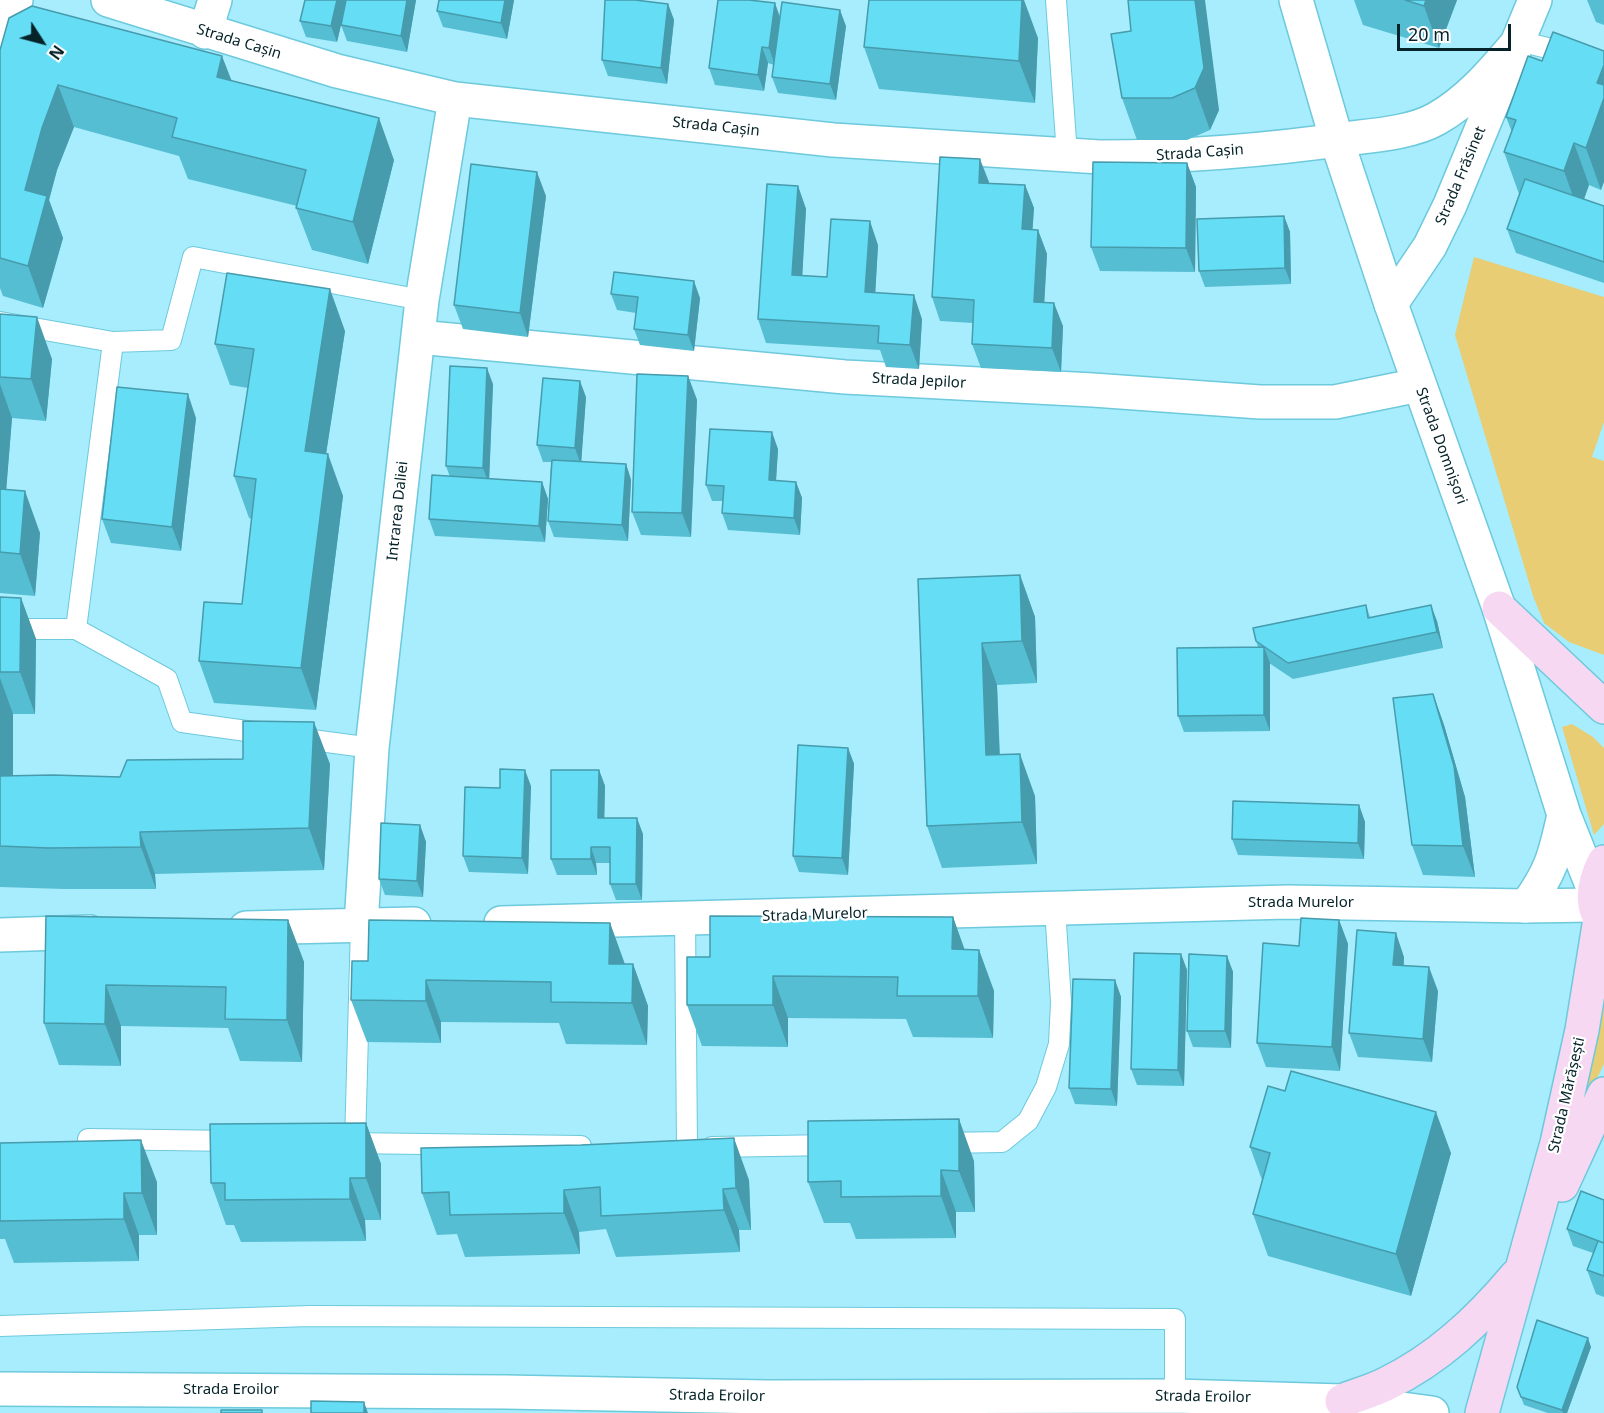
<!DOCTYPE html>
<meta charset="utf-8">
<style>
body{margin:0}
#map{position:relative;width:1604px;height:1413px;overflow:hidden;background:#a7edfd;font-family:"Noto Sans",sans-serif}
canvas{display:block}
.north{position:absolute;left:12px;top:12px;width:60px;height:60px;-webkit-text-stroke:4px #fff;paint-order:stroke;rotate:126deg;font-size:16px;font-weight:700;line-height:24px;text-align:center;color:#052329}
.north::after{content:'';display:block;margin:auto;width:21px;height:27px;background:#052329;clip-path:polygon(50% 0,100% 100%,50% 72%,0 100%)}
.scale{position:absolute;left:1397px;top:24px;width:114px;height:27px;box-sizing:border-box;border:3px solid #052329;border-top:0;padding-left:8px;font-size:18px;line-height:21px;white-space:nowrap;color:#052329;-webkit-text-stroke:4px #fff;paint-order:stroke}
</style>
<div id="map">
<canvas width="1604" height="1413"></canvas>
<div class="north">N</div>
<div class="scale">20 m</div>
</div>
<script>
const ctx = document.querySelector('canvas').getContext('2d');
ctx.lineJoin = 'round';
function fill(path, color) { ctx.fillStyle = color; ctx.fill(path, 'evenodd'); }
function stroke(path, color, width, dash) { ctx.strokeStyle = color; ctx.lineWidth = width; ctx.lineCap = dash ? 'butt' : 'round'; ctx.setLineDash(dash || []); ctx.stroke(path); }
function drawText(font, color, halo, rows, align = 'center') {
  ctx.font = font + ' "Noto Sans",sans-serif'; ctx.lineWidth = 4.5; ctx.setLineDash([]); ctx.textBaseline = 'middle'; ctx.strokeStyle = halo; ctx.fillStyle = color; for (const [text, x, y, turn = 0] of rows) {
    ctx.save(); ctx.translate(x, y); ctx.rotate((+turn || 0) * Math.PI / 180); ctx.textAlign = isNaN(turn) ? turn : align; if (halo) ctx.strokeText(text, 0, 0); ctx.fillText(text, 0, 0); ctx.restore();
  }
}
fill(new Path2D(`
 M1474,257L1604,297V422L1592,457L1604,461V655L1569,642L1544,623L1533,596L1455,335Z
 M1572,724L1593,737L1604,748V824L1594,835L1562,727Z
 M1604,982V1064L1574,1125Z`), '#e8cd74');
const service = new Path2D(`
 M1056,0L1067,155
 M1519,41L1604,62
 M0,322L113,342L171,340L193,257L422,300
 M0,629H76L167,679L182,722L268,734
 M76,629L113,342
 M297,738L372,748
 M685,918L687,1147
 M88,1139L236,1141
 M346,1143L581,1146
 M355,1143L361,925
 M943,1143L1002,1142L1028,1121L1046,1087L1059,1044L1061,1002L1055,908
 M712,1147L833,1145
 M0,1326L310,1316L1175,1319V1396`);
const minor = new Path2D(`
 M108,0L337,71L455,99L833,140L1100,157C1184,157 1269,150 1352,138C1378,135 1413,132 1436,119C1470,100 1495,69 1519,41
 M205,32L215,0
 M0,50L16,0
 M1391,304L1430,246L1450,205L1535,0
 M418,337L845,377L1093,390L1260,402H1335L1419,385
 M501,923L1288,902L1526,906L1594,905
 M361,925L372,748L422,300L455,99
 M246,928L414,924
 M0,935L90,932`);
const tertiary = new Path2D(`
 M1296,0L1337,141L1391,304L1499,608L1564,815L1594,890
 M1526,906C1551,873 1555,855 1564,815
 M0,1389L505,1392L768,1397L1175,1396L1342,1401L1432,1413`);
const secondary = new Path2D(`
 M1499,608L1604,707
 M1604,862C1594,882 1588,904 1604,923
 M1562,1185L1604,1094
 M1342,1401C1357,1395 1372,1391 1386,1384C1438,1359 1479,1320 1516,1276
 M1482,1413L1557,1143L1582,1030L1600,919`);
stroke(service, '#6dc9dc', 22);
stroke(minor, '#6dc9dc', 36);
stroke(tertiary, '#6dc9dc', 36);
stroke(secondary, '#6dc9dc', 36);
stroke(service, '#fff', 20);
stroke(minor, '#fff', 33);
stroke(tertiary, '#fff', 33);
stroke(secondary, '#f7d8f2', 33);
fill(new Path2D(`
 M305,0H416L407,52L347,41L341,25L342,20L337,42L306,37L300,21Z
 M439,0H514L507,39L443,27L437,11Z
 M1354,0H1457L1439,48L1363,25Z
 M1587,0H1604V25L1596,22Z
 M668,4L674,20L667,84L608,76L602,60Z
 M780,17L846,26L836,100L778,93L772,77L774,65L768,63L764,91L715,85L709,68Z
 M1131,31L1219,110L1210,130L1187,140H1137L1122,98Z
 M1038,38L1035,103L879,89L864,47Z
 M0,50L231,80L394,160L368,264L312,250L296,208L297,206L188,179L179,156L74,127L57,170L49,200L63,238L43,308L3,296L0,288Z
 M1604,51L1601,190L1589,185L1584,199L1604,206V283L1516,253L1507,229L1519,194L1504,152L1512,132L1506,117L1542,61Z
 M1187,163L1196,187L1195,272L1100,271L1091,247Z
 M989,182V183L1025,185L1034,208L1032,230H1038L1047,254L1044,302L1063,326L1061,372L981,368L972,344L973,323L940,321L932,297Z
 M798,186L806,209L802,276L827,277L878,245L875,293L922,319L919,369L886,367L880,350L766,343L758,319Z
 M546,196L528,337L463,329L454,305Z
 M1284,216L1290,232L1291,284L1205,287L1199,271Z
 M611,294L700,298L694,351L640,345L634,329L636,313L617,310Z
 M0,314L52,359L46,421L12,418L6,490L40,533L35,596L0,593Z
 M345,331L326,454L343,496L316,710L214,703L199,661L242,604L252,519L249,518L234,476L248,388L230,385L215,344Z
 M688,376L697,400L691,537L641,535L632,512Z
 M493,384L489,479L542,482L548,499L545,542L435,536L429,519L450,477L446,466Z
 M586,397L581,462L626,464L631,480L628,541L554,537L548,521L551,462H543L537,445Z
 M196,418L181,551L111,543L102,519Z
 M778,449L776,481L796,482L802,498L800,535L728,530L722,513L723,501H712L706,485Z
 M1020,575L1035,617L1037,683L997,685L1000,755L1035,796L1037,864L942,868L927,826L918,579Z
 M0,597L21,598L36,639L35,714H13V776L120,777L330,764L324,870L155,874L156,889H64L0,887Z
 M1366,605L1370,617L1437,621L1443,648L1293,679L1269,663L1270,731L1184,732L1178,716L1258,647L1256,641Z
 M1433,694L1444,725L1465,797L1475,877L1423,875L1412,845Z
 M848,748L854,764L848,875L799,872L793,856Z
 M599,770L605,786L604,818L643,834L642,900H616L610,884V863H596L597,875H557L551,859Z
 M531,786L528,874L469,872L463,856L500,788Z
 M1359,805L1365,822L1364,859L1238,855L1232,839Z
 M420,825L426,842L423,897L385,895L379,879Z
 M46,916L288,920L304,962L302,1062L240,1061L228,1028L121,1026V1066L59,1065L44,1023Z
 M953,917L964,949L979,950L994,991L993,1038L913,1037L906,1019L788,1018V1047L702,1046L687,1005L710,957Z
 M1339,920L1348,944L1340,1071L1266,1067L1257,1043L1299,946Z
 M610,923L625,964H633L648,1006L647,1045L566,1044L559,1023L441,1022V1043L367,1042L351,1000L368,961Z
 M1181,954L1187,970L1184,1086L1137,1085L1131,1069Z
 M1227,956L1233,972L1231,1048L1193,1047L1187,1031Z
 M1404,957V965L1438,991L1432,1062L1358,1057L1349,1033Z
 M1115,980L1121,997L1117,1106L1075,1104L1069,1088Z
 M366,1123L381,1164V1220H365L366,1241L241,1242L234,1225H226L211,1183Z
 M0,1143L157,1182V1235H139V1261L14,1263L5,1239H0Z
 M1250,1147L1451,1153L1411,1296L1268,1256L1253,1214L1262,1180Z
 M974,1161L975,1212H956V1238L856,1239L850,1223H824L808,1182Z
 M749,1180L751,1230H739L740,1252L616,1257L606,1229L579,1232L580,1254L465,1257L457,1234L437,1235L422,1193Z
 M1604,1200V1297L1596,1294L1587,1270L1593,1253L1573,1246L1567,1229Z
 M1591,1347L1567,1413H1548L1524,1405L1517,1387Z`), '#56bed3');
fill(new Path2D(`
 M337,0H347L337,42L331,26Z
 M407,0H416L407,52L401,36Z
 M505,0H514L507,39L501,23Z
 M1022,0H1024L1038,38L1035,103L1019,61Z
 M1195,0H1205L1219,110L1210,130L1195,88Z
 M1426,0H1457L1439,48L1424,6Z
 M775,3L781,20L775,65L769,48Z
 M668,4L674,20L667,84L661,68Z
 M840,10L846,26L836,100L830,84Z
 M762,47L768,63L764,91L758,75Z
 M222,56L238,97L217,77Z
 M1604,65V182L1601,190L1586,148L1597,83Z
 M58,85L74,127L57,170L49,200L63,238L43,308L28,266L25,190L42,128Z
 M379,118L394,160L368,264L353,222Z
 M1574,143L1589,185L1579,213L1564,171Z
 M980,159L989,182L987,207L979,183Z
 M1187,163L1196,187L1195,272L1186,248Z
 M537,172L546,196L528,337L520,313Z
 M1025,185L1034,208L1031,253L1022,229Z
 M798,186L806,209L801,299L792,275Z
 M1284,216L1290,232L1291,284L1285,268Z
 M870,221L878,245L874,316L865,292Z
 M1038,230L1047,254L1043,326L1034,302Z
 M694,281L700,298L694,351L688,335Z
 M330,289L345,331L320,493L305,451Z
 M914,295L922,319L919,369L910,345Z
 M1054,303L1063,326L1061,372L1052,348Z
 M37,317L52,359L46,421L31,379Z
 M487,368L493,384L489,484L483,468Z
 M688,376L697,400L691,537L682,513Z
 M580,381L586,397L581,465L575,448Z
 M0,384L12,418L3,530L0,521Z
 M188,394L196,418L181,551L172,527Z
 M772,432L778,449L775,496L769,480Z
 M328,454L343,496L316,710L301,668Z
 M626,464L631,480L628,541L622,525Z
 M542,482L548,499L545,542L539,526Z
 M796,482L802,498L800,535L794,518Z
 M25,491L40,533L35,596L20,554Z
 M1020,575L1035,617L1037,683L1022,641Z
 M21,598L36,639L35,714L20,672Z
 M1431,605L1437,621L1443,648L1437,632Z
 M982,643L997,685L1001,797L986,755Z
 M1264,647L1270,663V731L1264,715Z
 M0,678L13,714V818L0,782Z
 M1433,694L1444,725L1465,797L1475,877L1463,846Z
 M314,722L330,764L324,870L309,828Z
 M848,748L854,764L848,875L842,858Z
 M1020,754L1035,796L1037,864L1022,822Z
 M525,770L531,786L528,874L522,858Z
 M599,770L605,786L604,834L598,818Z
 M1359,805L1365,822L1364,859L1358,843Z
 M637,818L643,834L642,900L636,884Z
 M420,825L426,842L423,897L417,881Z
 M140,832L155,874L156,889L141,847Z
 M591,847L596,863L597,875L591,859Z
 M953,917L968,959L952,949Z
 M288,920L304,962L302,1062L287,1020Z
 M1339,920L1348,944L1340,1071L1332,1047Z
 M610,923L625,965L609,964Z
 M1396,933L1404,957L1402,988L1393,965Z
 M979,950L994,991L993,1038L978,996Z
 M1181,954L1187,970L1184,1086L1178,1070Z
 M1227,956L1233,972L1231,1048L1225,1031Z
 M633,964L648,1006L647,1045L632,1003Z
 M1429,967L1438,991L1432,1062L1423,1039Z
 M773,976L788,1018V1047L773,1005Z
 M426,980L441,1022V1043L426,1001Z
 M1115,980L1121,997L1117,1106L1111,1089Z
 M106,985L121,1026V1066L105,1024Z
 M1436,1112L1451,1153L1411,1296L1396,1254Z
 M959,1119L974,1161L975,1212L959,1171Z
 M366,1123L381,1164V1220L366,1178Z
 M734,1138L749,1180L751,1230L736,1188Z
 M141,1140L157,1182V1235L142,1193Z
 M941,1170L956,1212V1238L941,1196Z
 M350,1178L365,1220L366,1241L350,1199Z
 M723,1189L739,1230L740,1252L724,1210Z
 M564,1190L579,1232L580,1254L564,1213Z
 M124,1193L139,1235V1261L124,1219Z
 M1588,1338L1591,1347L1567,1413H1563L1562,1410Z
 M364,1402L368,1413H364Z`), '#469bac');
const building = new Path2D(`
 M305,0H337L331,26L300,21Z
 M346,0H407L401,36L341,25Z
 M439,0H505L501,23L437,11Z
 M605,0H635L668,4L661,68L602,60Z
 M718,0H749L775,3L769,48L762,47L758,75L709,68Z
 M869,0H1022L1019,61L864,47Z
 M1128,0H1195L1204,68L1195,88L1172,98H1122L1111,34L1131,31Z
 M1405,0H1426L1424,6Z
 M782,2L840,10L830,84L772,77Z
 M32,6L222,56L217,77L379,118L353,222L296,208L306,170L172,137L177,118L58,85L42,128L25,190L47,196L28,266L0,258V50L9,18Z
 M1553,32L1604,51V65L1597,83L1604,85V98L1586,148L1574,143L1564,171L1504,152L1516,120L1506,117L1528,56L1542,61Z
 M940,157L980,159L979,183L1025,185L1022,229L1038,230L1034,302L1054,303L1052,348L972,344L974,300L932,297Z
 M1093,162L1187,163L1186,248L1091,247Z
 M471,164L537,172L520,313L454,305Z
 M1525,179L1604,206V262L1507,229Z
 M767,184L798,186L792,275L827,277L831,219L870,221L865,292L914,295L910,345L878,343L879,326L758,319Z
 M1284,216L1285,268L1199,271L1197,219Z
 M614,272L694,281L688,335L634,329L638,297L611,294Z
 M227,273L330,289L305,451L328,454L301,668L199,661L204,602L242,604L256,479L234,476L254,349L215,344Z
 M0,314L37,317L31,379L0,377Z
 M450,366L487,368L483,468L446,466Z
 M637,374L688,376L682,513L632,512Z
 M543,378L580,381L575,448L537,445Z
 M117,387L188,394L172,527L102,519Z
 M710,429L772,432L769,480L796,482L794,518L722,513L724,486L706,485Z
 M552,460L626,464L622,525L548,521Z
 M432,475L542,482L539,526L429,519Z
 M0,489L25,491L20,554L0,552Z
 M1020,575L1022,641L982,643L986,755L1020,754L1022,822L927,826L918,579Z
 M0,597L21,598L20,672H0Z
 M1366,605L1368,618L1431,605L1437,632L1288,663L1256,641L1253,628Z
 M1264,647V715L1178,716L1177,648Z
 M1433,694L1454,766L1463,846L1412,845L1393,698Z
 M243,721L314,722L309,828L140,832L141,847L48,848L0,846V776L53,775L120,777L127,760L243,759Z
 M798,745L848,748L842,858L793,856Z
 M500,769L525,770L522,858L463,856L465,787L500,788Z
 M551,770H599L598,818H637L636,884H610V847H591V859H551Z
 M1233,801L1359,805L1358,843L1232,839Z
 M381,823L420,825L417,881L379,879Z
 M46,916L288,920L287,1020L225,1019L226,987L106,985L105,1024L44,1023Z
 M710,916L953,917L952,949L979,950L978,996H897L898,977L773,976V1005H687V957H710Z
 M1301,918L1339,920L1332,1047L1257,1043L1263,943L1299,946Z
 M369,920L610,923L609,964H633L632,1003L551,1002V982L426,980V1001L351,1000L352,961H368Z
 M1357,930L1396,933L1393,965L1429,967L1423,1039L1349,1033Z
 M1134,953L1181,954L1178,1070L1131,1069Z
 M1189,954L1227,956L1225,1031H1187Z
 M1073,979L1115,980L1111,1089L1069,1088Z
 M1291,1071L1436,1112L1396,1254L1253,1214L1270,1153L1250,1147L1268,1086L1285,1091Z
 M959,1119V1171L941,1170V1196L841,1197V1181L808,1182V1121Z
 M366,1123V1178H350V1199L225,1200V1183H211L210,1124Z
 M734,1138L736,1188L723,1189L724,1210L601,1216L600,1187L564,1190V1213L450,1215L449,1192L422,1193L421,1148L581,1145Z
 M141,1140L142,1193H124V1219L0,1221V1143Z
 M1581,1191L1604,1200V1243L1567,1229Z
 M1598,1241L1604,1243V1276L1587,1270Z
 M1537,1320L1588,1338L1562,1410L1521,1397L1517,1387Z
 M311,1401L364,1402V1413H311Z
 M221,1410H262V1413H221Z`);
fill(building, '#64ddf5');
stroke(building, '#469bac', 1.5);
drawText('15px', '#052329', '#fff', [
 ["Strada Cașin",239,42,17],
 ["Strada Cașin",716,127,6],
 ["Strada Cașin",1200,153,-4],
 ["Strada Frăsinet",1461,176,-67],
 ["Strada Jepilor",919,381,3],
 ["Strada Domnișori",1441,446,70],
 ["Intrarea Daliei",398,511,-84],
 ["Strada Murelor",1301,903],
 ["Strada Murelor",815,915,-2],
 ["Strada Mărășești",1567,1095,-77],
 ["Strada Eroilor",231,1390],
 ["Strada Eroilor",717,1396,1],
 ["Strada Eroilor",1203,1397,1]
]);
</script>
